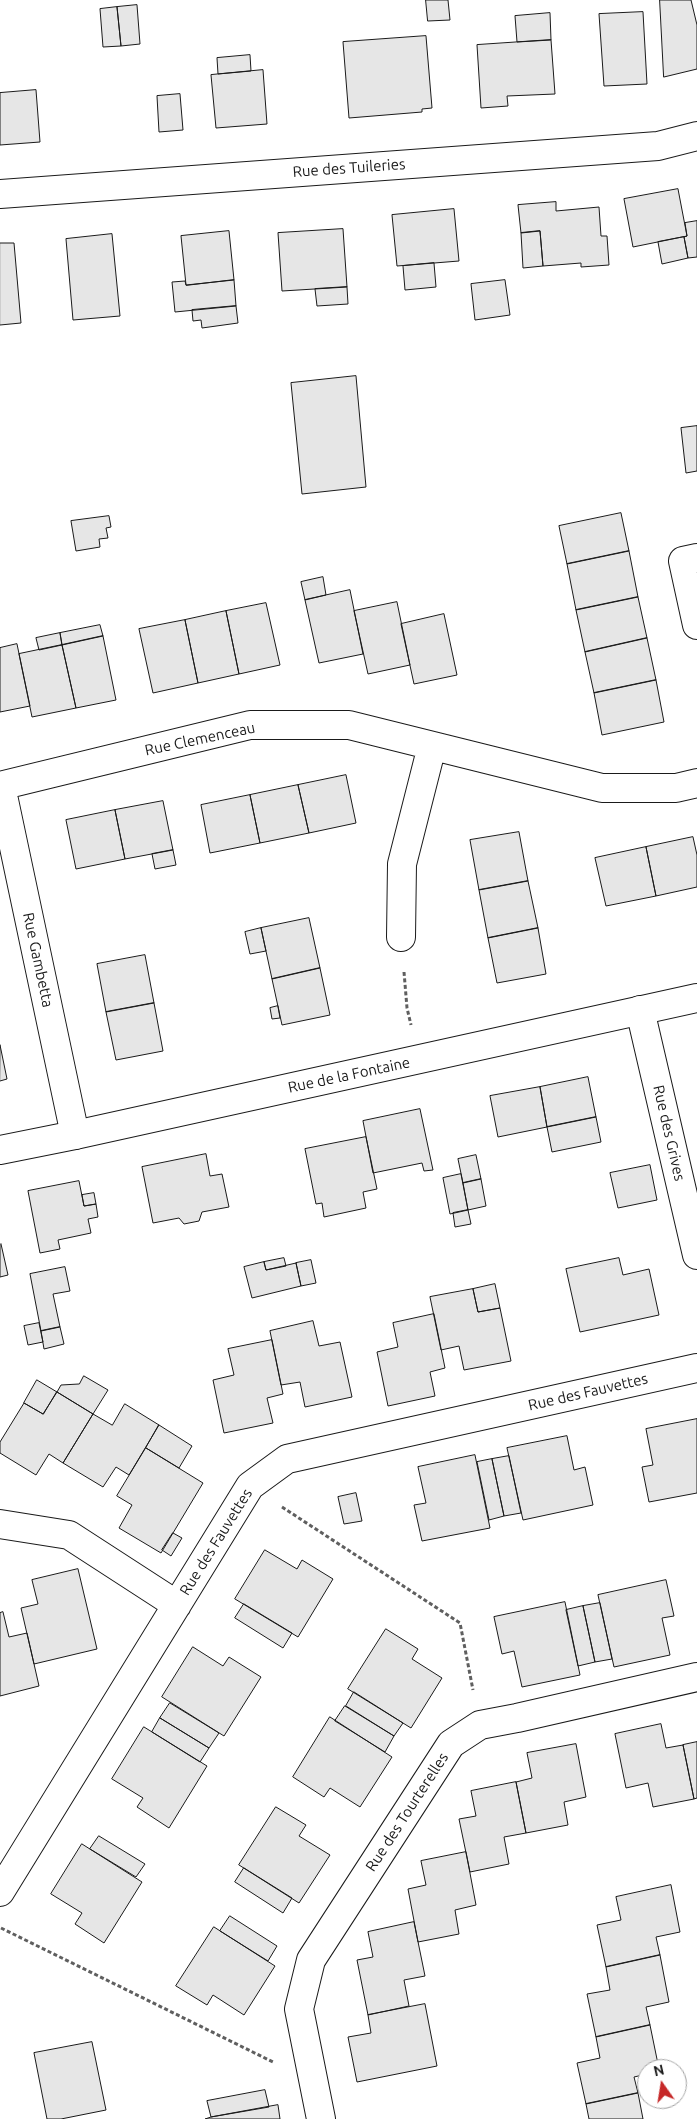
<!DOCTYPE html>
<style>
body{margin:0}
#map{position:relative;width:697px;height:2119px;overflow:hidden;background:#fff;font-family:Ubuntu,sans-serif}
canvas{display:block}
.north{position:absolute;left:637px;top:2059px;width:50px;height:50px;box-sizing:border-box;background:#fff;border:1px solid #a3a3a3;border-radius:50%;rotate:347deg;font-size:14px;font-weight:700;line-height:20px;text-align:center;color:#1a1a1a}
.north::after{content:'';display:block;margin:auto;width:18px;height:22px;background:#c62828;clip-path:polygon(50% 0,100% 100%,50% 72%,0 100%)}
</style>
<div id="map">
<canvas width="697" height="2119"></canvas>
<div class="north">N</div>
</div>
<script>
const ctx = document.querySelector('canvas').getContext('2d');
ctx.lineJoin = 'round';
function fill(path, color) { ctx.fillStyle = color; ctx.fill(path, 'evenodd'); }
function stroke(path, color, width, dash) { ctx.strokeStyle = color; ctx.lineWidth = width; ctx.lineCap = dash ? 'butt' : 'round'; ctx.setLineDash(dash || []); ctx.stroke(path); }
function drawText(font, color, halo, rows, align = 'center') {
  ctx.font = font + ' Ubuntu,sans-serif'; ctx.lineWidth = 4; ctx.setLineDash([]); ctx.textBaseline = 'middle'; ctx.strokeStyle = halo; ctx.fillStyle = color; for (const [text, x, y, turn = 0] of rows) {
    ctx.save(); ctx.translate(x, y); ctx.rotate((+turn || 0) * Math.PI / 180); ctx.textAlign = isNaN(turn) ? turn : align; if (halo) ctx.strokeText(text, 0, 0); ctx.fillText(text, 0, 0); ctx.restore();
  }
}
const building = new Path2D(`
 M426,0H448L450,20L428,21Z
 M660,0H691L697,25V69L664,77Z
 M137,5L140,44L121,46L117,7Z
 M117,7L121,46L103,47L100,9Z
 M643,12L647,84L604,86L599,14Z
 M550,13L551,40L517,42L515,16Z
 M426,36L432,108L422,109V112L349,118L343,42Z
 M551,40L555,94L507,96L508,106L481,108L477,45Z
 M250,55L251,71L218,74L217,58Z
 M263,70L267,124L216,128L211,75Z
 M36,90L40,142L0,145V93Z
 M180,94L183,130L159,132L157,96Z
 M678,189L687,236L633,247L624,199Z
 M556,202V211L599,207L601,236H607L609,265L581,267V263L543,266L540,231L521,233L518,205Z
 M454,209L459,261L397,266L392,215Z
 M697,221V257L688,258L684,237L687,236L685,223Z
 M343,229L347,287L282,291L278,233Z
 M229,231L234,280L186,285L181,236Z
 M540,231L543,266L523,268L521,233Z
 M112,234L120,316L73,320L66,239Z
 M684,237L688,258L662,264L658,242Z
 M0,243H14L21,323L0,325Z
 M434,263L436,287L405,290L403,266Z
 M234,280L236,306L175,312L172,282L185,281L186,285Z
 M505,280L510,315L475,320L471,284Z
 M347,287L348,304L317,306L315,289Z
 M236,306L238,323L202,328L201,320L193,321L192,310Z
 M356,376L366,487L302,494L291,383Z
 M697,426V471L686,473L681,428Z
 M621,513L629,551L567,564L559,526Z
 M109,516L111,527L106,528L108,538L99,539L100,547L76,551L71,521Z
 M629,551L638,597L576,610L567,564Z
 M323,577L326,595L305,600L301,582Z
 M350,590L363,654L319,663L305,600Z
 M638,597L647,638L585,652L576,610Z
 M397,602L410,665L368,674L354,611Z
 M266,603L280,665L239,674L226,611Z
 M226,611L239,674L198,683L185,620Z
 M444,614L457,675L414,684L401,624Z
 M185,620L198,683L153,693L139,629Z
 M100,625L103,636L62,645L60,633Z
 M60,633L62,645L39,650L36,638Z
 M103,636L116,700L76,708L62,645Z
 M647,638L656,680L594,693L585,652Z
 M17,644L30,706L0,712V648Z
 M62,645L76,708L32,717L19,654Z
 M656,680L664,722L602,735L594,693Z
 M346,775L356,823L309,833L298,785Z
 M298,785L309,833L260,843L250,795Z
 M250,795L260,843L210,853L201,805Z
 M163,801L173,850L125,859L115,810Z
 M115,810L125,859L76,869L66,820Z
 M519,832L528,881L479,890L470,840Z
 M693,837L697,855V887L656,896L646,847Z
 M646,847L656,896L606,906L595,858Z
 M173,850L176,865L155,869L152,854Z
 M528,881L538,928L488,938L479,890Z
 M309,918L320,968L272,979L261,928Z
 M261,928L266,951L250,954L245,932Z
 M538,928L546,974L497,983L488,938Z
 M145,955L154,1003L106,1012L97,964Z
 M320,968L330,1015L282,1025L272,979Z
 M154,1003L163,1051L116,1060L106,1012Z
 M278,1006L280,1018L272,1019L270,1008Z
 M0,1045L7,1079L0,1081Z
 M588,1077L596,1117L547,1127L540,1087Z
 M540,1087L547,1127L498,1137L490,1096Z
 M420,1109L433,1170L424,1171L422,1163L373,1173L363,1121Z
 M596,1117L601,1142L552,1152L547,1127Z
 M366,1137L377,1189L363,1192L366,1208L324,1217L322,1203L316,1204L305,1149Z
 M206,1154L210,1176L222,1174L229,1207L202,1212L199,1221L184,1224L179,1218L153,1223L142,1167Z
 M476,1155L481,1179L463,1183L458,1159Z
 M650,1165L657,1200L618,1208L610,1173Z
 M461,1174L468,1210L450,1214L443,1178Z
 M481,1179L486,1206L468,1210L463,1183Z
 M79,1181L84,1206L96,1204L98,1217L88,1219L91,1233L58,1240L60,1249L40,1253L28,1191Z
 M94,1193L96,1204L84,1206L82,1195Z
 M468,1210L471,1224L455,1227L453,1213Z
 M1,1244L8,1275L0,1277V1245Z
 M284,1258L286,1266L266,1270L264,1262Z
 M619,1258L623,1275L649,1269L659,1315L580,1332L566,1269Z
 M311,1260L316,1283L301,1286L296,1263Z
 M264,1262L266,1270L296,1263L301,1286L252,1298L244,1267Z
 M65,1267L70,1291L53,1294L60,1327L41,1331L30,1274Z
 M495,1284L500,1308L478,1312L473,1289Z
 M473,1289L478,1312L500,1308L511,1361L464,1370L459,1346L441,1350L430,1297Z
 M434,1314L445,1368L430,1372L435,1396L388,1406L377,1352L398,1347L393,1323Z
 M313,1321L319,1346L340,1342L352,1397L305,1407L300,1382L281,1385L270,1331Z
 M39,1323L43,1342L28,1345L24,1326Z
 M60,1327L64,1344L44,1349L41,1331Z
 M272,1340L283,1394L267,1398L273,1423L224,1433L213,1380L234,1375L228,1349Z
 M84,1376L108,1390L93,1414L57,1392L61,1385L79,1384Z
 M37,1380L57,1392L43,1414L24,1403Z
 M57,1392L93,1414L63,1463L49,1454L36,1475L0,1453V1442L24,1403L43,1414Z
 M125,1404L159,1425L129,1475L116,1467L103,1487L63,1463L93,1414L112,1425Z
 M697,1419V1493L649,1502L642,1467L653,1465L646,1429Z
 M159,1425L192,1446L179,1468L146,1448Z
 M567,1436L574,1470L585,1467L593,1505L523,1520L507,1448Z
 M146,1448L203,1483L161,1553L119,1528L132,1505L117,1496Z
 M475,1455L490,1528L422,1541L414,1505L426,1503L418,1467Z
 M509,1456L521,1513L504,1516L492,1459Z
 M492,1459L504,1516L489,1520L477,1462Z
 M356,1493L362,1521L344,1524L338,1497Z
 M173,1533L182,1538L171,1556L162,1550Z
 M265,1550L297,1569L302,1560L333,1579L298,1637L235,1599Z
 M78,1569L97,1649L34,1664L21,1608L38,1604L32,1580Z
 M666,1580L674,1616L662,1618L670,1655L614,1667L598,1595Z
 M565,1602L580,1675L522,1687L514,1651L502,1654L494,1617Z
 M600,1603L612,1659L595,1662L583,1606Z
 M244,1604L292,1633L283,1648L235,1618Z
 M583,1606L595,1662L578,1666L566,1610Z
 M3,1612L9,1637L27,1633L39,1686L0,1696V1613Z
 M386,1629L418,1649L412,1659L442,1678L411,1728L348,1689Z
 M193,1647L223,1666L229,1657L261,1677L224,1736L162,1697Z
 M354,1692L403,1723L394,1736L346,1706Z
 M170,1703L219,1733L209,1748L160,1718Z
 M345,1706L394,1736L385,1752L335,1721Z
 M330,1717L392,1757L360,1807L330,1788L324,1797L293,1777Z
 M160,1718L209,1748L200,1762L152,1732Z
 M661,1724L666,1748L683,1745L694,1799L653,1807L648,1783L626,1788L615,1734Z
 M144,1727L207,1766L169,1828L137,1807L143,1798L112,1779Z
 M697,1742V1798L694,1799L683,1745Z
 M576,1744L586,1797L564,1802L568,1825L526,1833L516,1782L532,1778L527,1753Z
 M516,1782L526,1833L504,1837L509,1864L470,1872L459,1819L476,1816L471,1791Z
 M276,1807L306,1825L299,1836L330,1855L299,1903L239,1865Z
 M99,1836L145,1864L136,1877L90,1849Z
 M82,1844L142,1882L104,1943L75,1924L82,1913L51,1894Z
 M466,1852L476,1905L455,1910L459,1934L418,1942L408,1889L426,1885L421,1861Z
 M244,1868L292,1898L283,1913L235,1882Z
 M671,1885L680,1932L656,1937L660,1955L606,1967L597,1925L621,1920L616,1897Z
 M230,1916L277,1946L268,1961L220,1931Z
 M414,1922L425,1976L404,1980L409,2006L368,2015L357,1960L373,1957L368,1932Z
 M214,1927L275,1966L244,2015L213,1995L207,2005L176,1986Z
 M660,1955L669,2002L646,2007L650,2025L596,2037L587,1994L610,1990L606,1967Z
 M425,2004L437,2066L357,2082L348,2037L371,2033L368,2015Z
 M650,2025L659,2069H647V2074L634,2077L638,2093L586,2104L577,2063L600,2058L596,2037Z
 M92,2042L106,2110L61,2119H47L34,2053Z
 M265,2090L269,2107L211,2117L207,2101Z
 M638,2093L643,2119H589L586,2104Z
 M278,2105L280,2119H205L211,2117Z`);
fill(building, '#e6e6e6');
stroke(building, '#1a1a1a', 1);
const minor = new Path2D(`
 M0,194L658,146L697,136
 M697,558L683,561L697,625
 M0,786L250,725H349L602,788H676L697,783
 M1,786L75,1135
 M401,937L402,864L432,746
 M640,1010L697,1255
 M0,1524L69,1535L177,1605
 M0,1892L250,1486L287,1459L697,1368
 M321,2119L299,2009L311,1960L451,1744L480,1725L517,1718L697,1677`);
const tertiary = new Path2D(`
 M0,1150L75,1135L697,998`);
stroke(minor, '#1a1a1a', 30);
stroke(tertiary, '#1a1a1a', 30);
stroke(new Path2D(`
 M404,972L407,1008L411,1025
 M282,1507L460,1623L473,1690
 M1,1928L273,2062`), '#5f5f5f', 3, [4, 2.5]);
stroke(minor, '#fff', 28);
stroke(tertiary, '#fff', 28);
drawText('15px', '#1a1a1a', '#fff', [
 ["Rue des Tuileries",349,168,-4],
 ["Rue Clemenceau",200,739,-12],
 ["Rue Gambetta",38,960,78],
 ["Rue de la Fontaine",349,1075,-12],
 ["Rue des Grives",669,1133,77],
 ["Rue des Fauvettes",588,1392,-13],
 ["Rue des Fauvettes",216,1542,-58],
 ["Rue des Tourterelles",407,1812,-57]
]);
</script>
